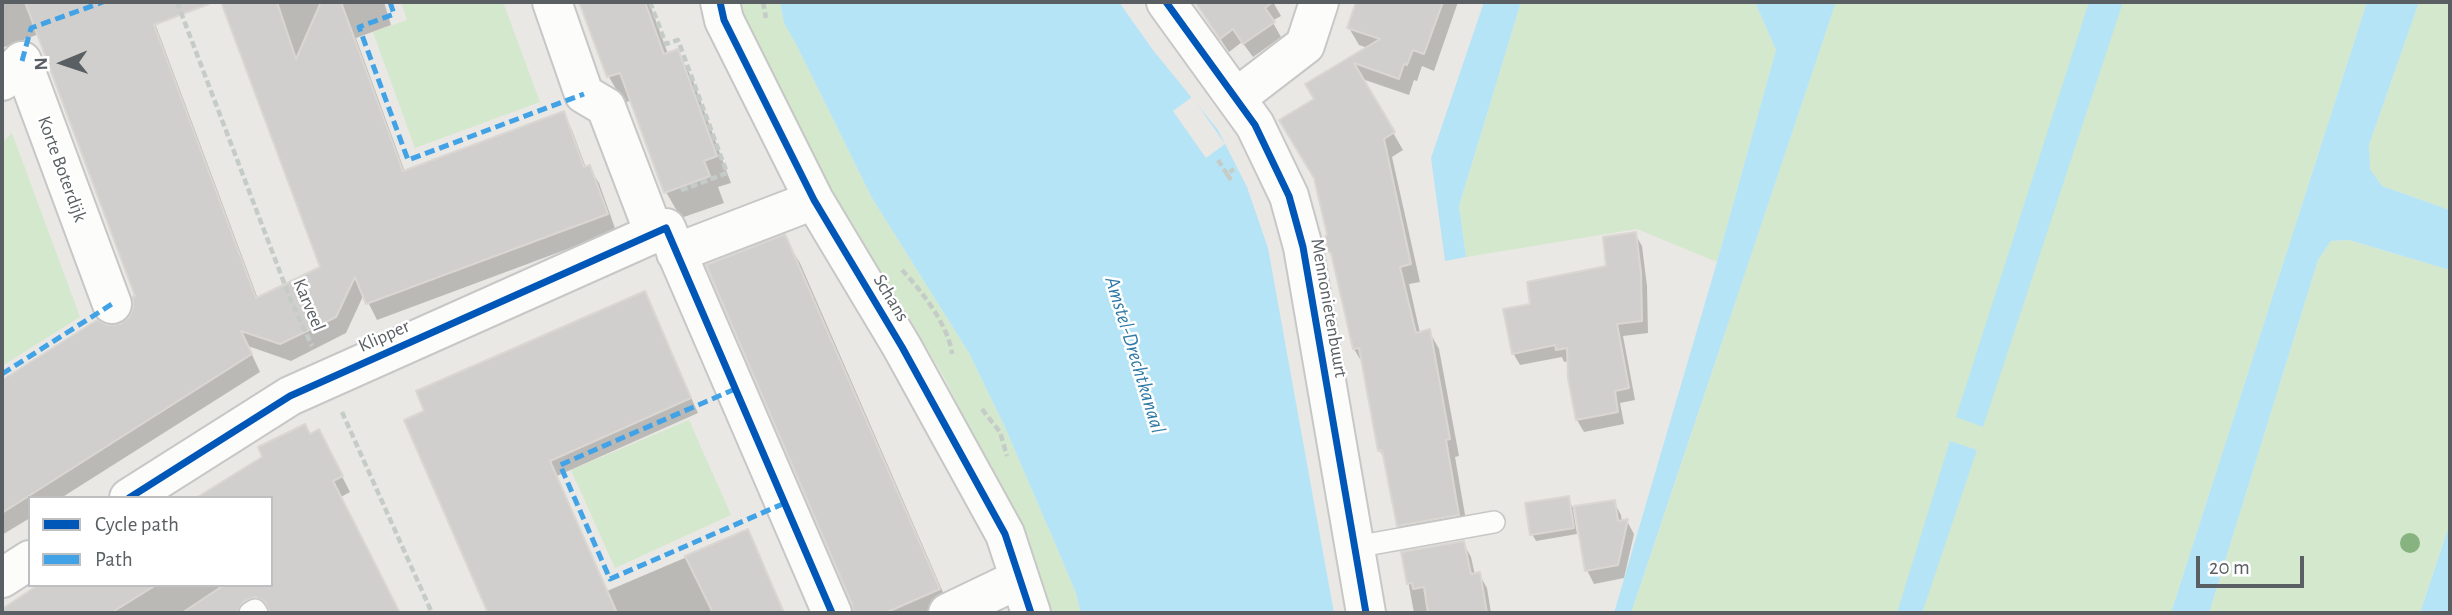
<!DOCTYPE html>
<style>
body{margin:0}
#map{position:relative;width:2452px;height:615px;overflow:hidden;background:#eae8e4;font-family:"Alegreya Sans",sans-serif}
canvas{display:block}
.frame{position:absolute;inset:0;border:4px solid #595f63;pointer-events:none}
.legend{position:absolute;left:28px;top:496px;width:245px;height:91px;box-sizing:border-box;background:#fff;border:2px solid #bdbfc1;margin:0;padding:9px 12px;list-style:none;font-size:21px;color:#595f63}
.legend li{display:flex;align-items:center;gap:14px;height:35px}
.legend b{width:35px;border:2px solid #bdbfc1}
.north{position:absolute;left:28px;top:28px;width:70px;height:70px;-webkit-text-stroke:5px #fff;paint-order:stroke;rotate:268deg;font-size:19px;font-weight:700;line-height:28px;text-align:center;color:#595f63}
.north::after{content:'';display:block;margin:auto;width:24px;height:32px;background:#595f63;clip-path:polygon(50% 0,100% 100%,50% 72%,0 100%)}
.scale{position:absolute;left:2196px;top:556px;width:108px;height:32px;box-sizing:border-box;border:4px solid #595f63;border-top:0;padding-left:9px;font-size:21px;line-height:24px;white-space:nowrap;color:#595f63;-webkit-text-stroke:5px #fff;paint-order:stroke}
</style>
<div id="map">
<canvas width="2452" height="615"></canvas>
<div class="frame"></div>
<ul class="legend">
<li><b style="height:9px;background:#0057b8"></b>Cycle path</li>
<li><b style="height:9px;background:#42a2e6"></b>Path</li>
</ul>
<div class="north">N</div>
<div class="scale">20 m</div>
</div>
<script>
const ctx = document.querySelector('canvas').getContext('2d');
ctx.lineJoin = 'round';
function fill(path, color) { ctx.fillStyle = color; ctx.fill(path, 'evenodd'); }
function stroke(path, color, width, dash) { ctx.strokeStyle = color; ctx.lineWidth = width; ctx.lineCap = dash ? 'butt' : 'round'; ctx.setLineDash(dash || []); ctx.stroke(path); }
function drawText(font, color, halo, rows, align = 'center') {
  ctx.font = font + ' "Alegreya Sans",sans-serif'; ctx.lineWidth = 5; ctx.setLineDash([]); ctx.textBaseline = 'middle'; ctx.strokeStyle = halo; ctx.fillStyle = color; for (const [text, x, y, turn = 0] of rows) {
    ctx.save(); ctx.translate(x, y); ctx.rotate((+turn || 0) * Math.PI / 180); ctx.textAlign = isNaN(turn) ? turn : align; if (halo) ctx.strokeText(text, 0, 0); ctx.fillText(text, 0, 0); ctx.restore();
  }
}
fill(new Path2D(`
 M401,2H503L540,102L415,148L373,32L407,20Z
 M739,2H780L784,23L797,46L872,198L969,353L1004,425L1054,541L1076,593L1081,613H1045L1002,494L945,379L899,301L801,146L769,80Z
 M1521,2H1755L1776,50L1717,262L1637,229L1466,257L1459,206Z
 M1836,2H2367L2171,613H1631Z
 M2419,2H2450V210L2382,186L2370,169L2369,145Z
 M12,133L80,317L2,366V143Z
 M2348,240L2450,270V523L2420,613H2209L2318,260L2331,241Z
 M689,420L731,515L615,568L571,470Z`), '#d3e8cd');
fill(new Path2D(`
 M780,2H1119L1153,50L1218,130L1247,187L1268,248L1334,613H1081L1076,593L1054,541L1004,425L969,353L872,198L797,46L784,23Z
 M1484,2H1521L1459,206L1466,257L1445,261L1431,158Z
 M1755,2H1836L1631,613H1614L1717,262L1776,50Z
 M2089,2H2123L1983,427L1956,417Z
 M2367,2H2419L2369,145L2370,169L2382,186L2450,210V270L2349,240L2331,241L2318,260L2209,613H2171Z
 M1950,441L1977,450L1922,613H1897Z
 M2450,523V613H2420Z`), '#b6e4f7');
fill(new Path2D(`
 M1192,97L1225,144L1206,158L1173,111Z`), '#eae8e4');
fill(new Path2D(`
 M2,2H147L258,299L322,267L223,2H384L391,25L356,38L405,172L563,113L572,130L586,168L589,167L599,183L616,231L377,320L364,294L346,333L291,361L248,346L260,372L61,498H30V518L2,535V383L97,322L107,327L121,326L131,318L137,297L39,34L2,48Z
 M581,2H649L668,54L677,51L692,78L731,183L718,187L724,203L681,218L666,192L632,100L624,103L609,77Z
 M1195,2H1273L1281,16L1272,21L1281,37L1253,57L1242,42L1229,52Z
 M1358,2H1458L1434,71L1422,66L1417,81L1414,80L1409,95L1362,79L1403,150L1392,157L1420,282L1409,284L1420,333L1429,331L1439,349L1459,456L1455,457L1468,532L1408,543L1398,526L1386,462L1380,451L1364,366L1354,349L1329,234L1316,99L1368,48L1359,45L1349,28Z
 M1635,234L1642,246L1647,286L1648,333L1623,336L1635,400L1620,403L1624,424L1584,432L1577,420L1570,379L1569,361L1564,362L1562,357L1520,365L1513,353L1532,305L1608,267Z
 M784,237L800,263L952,613H855Z
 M644,293L698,413L557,476L573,517L607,591L748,531L785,613H490L406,421Z
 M309,436L327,447L350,492L341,497L399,613H276L271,603L254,613H2V611L17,601L61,585H271Z
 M1568,498L1573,508L1614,502L1621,515L1622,522L1627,521L1634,534L1624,578L1594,584L1587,570L1576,509H1573L1577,534L1536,541L1532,534Z
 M1463,543L1471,557L1475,575L1479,574L1487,588L1491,613H1414L1403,553Z`), '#0003');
const building = new Path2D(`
 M25,2H209V4L154,25L256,298L320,267L221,2H277L296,59L321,2H341L403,171L564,111L584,167L590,165L608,214L366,304L355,277L336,317L280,344L241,331L252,354L2,513V380L97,320L108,325L120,324L129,317L133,308V297L135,296Z
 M579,2H645L664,54L678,49L717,156L704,161L710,176L664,193L620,73L607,77Z
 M1195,2H1273L1265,8L1275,22L1243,44L1233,29L1220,39Z
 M1356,2H1443L1424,54L1413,50L1407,65L1404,64L1399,79L1354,63L1395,132L1384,139L1411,264L1400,267L1416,333L1430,329L1450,439L1446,440L1459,515L1397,526L1382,450L1378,451L1359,348L1353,349L1331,253L1328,251L1325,238L1327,234L1314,178L1279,120L1314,99L1305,84L1380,39L1347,28Z
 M1636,232L1641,273L1642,321L1617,324L1629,388L1615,391L1618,412L1576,420L1568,379L1567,348L1556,350L1555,345L1512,354L1503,309L1530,304L1527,282L1606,266L1603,237Z
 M785,234L940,589L885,613H853L852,604L706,265Z
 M645,291L691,398L550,461L617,613H488L404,420L424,411L416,391Z
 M305,424L310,434L319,429L343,476L333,481L400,613H270L265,602L255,597L243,602L237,613H182L224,585H271V498H196L262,457L258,447Z
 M1569,496L1574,528L1530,535L1525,503Z
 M1615,500L1618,521L1628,519L1618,565L1585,571L1574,506Z
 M748,529L784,613H713L685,556Z
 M1464,541L1471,574L1480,572L1487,613H1428L1424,587L1413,589L1412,583L1407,584L1401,552Z
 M38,585H156L111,613H2V609Z`);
fill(building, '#d1cfcd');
stroke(building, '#dad7d3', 2);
const lane = new Path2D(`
 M1355,547L1494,522
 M250,613L255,610L257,613`);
const street = new Path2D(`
 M552,2L584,94L606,107L654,233
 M720,2L724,20L814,200L902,347L1005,534L1031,613
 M1166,2L1255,125L1289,196L1303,247L1366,613
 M2,81L22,61L112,304
 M1236,98L1305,45L1319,2
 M676,253L814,200
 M129,498L290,396L666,228L832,613
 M2,578L30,560
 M948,613L1019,579`);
stroke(lane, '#c7c7c7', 24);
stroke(street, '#c7c7c7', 42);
stroke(new Path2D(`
 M177,2L291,301L312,346
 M650,2L666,44L678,40L727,173L679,191
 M763,2L766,18
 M1218,160L1227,174
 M1231,180L1227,174L1234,169
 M902,270C921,290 949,326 952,354
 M982,409L1000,432L1007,456
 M342,412L432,613`), '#c5ccc8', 4.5, [7, 3.5]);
stroke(lane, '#fcfcfb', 21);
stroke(street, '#fcfcfb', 38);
stroke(new Path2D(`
 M390,2L394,14L359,27L408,160L584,94
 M22,61L31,28L103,2
 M2,374L112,304
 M735,389L560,465L610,579L785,503`), '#42a2e6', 5, [10, 5]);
stroke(new Path2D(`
 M720,2L724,20L814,200L902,347L1005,534L1031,613
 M1166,2L1255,125L1289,196L1303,247L1366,613
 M129,498L290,396L666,228L832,613`), '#0057b8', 7);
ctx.fillStyle = '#86b37f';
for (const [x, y] of [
 [2410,543]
]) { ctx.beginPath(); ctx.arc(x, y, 10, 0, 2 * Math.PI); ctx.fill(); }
drawText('19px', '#595f63', '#fff', [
 ["Korte Boterdijk",62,169,70],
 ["Schans",891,298,59],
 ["Karveel",309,305,67],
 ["Mennonietenbuurt",1329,308,80],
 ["Klipper",384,336,-24]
]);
drawText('italic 21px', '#2f7aa7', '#fff', [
 ["Amstel-Drechtkanaal",1135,355,73]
]);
</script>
